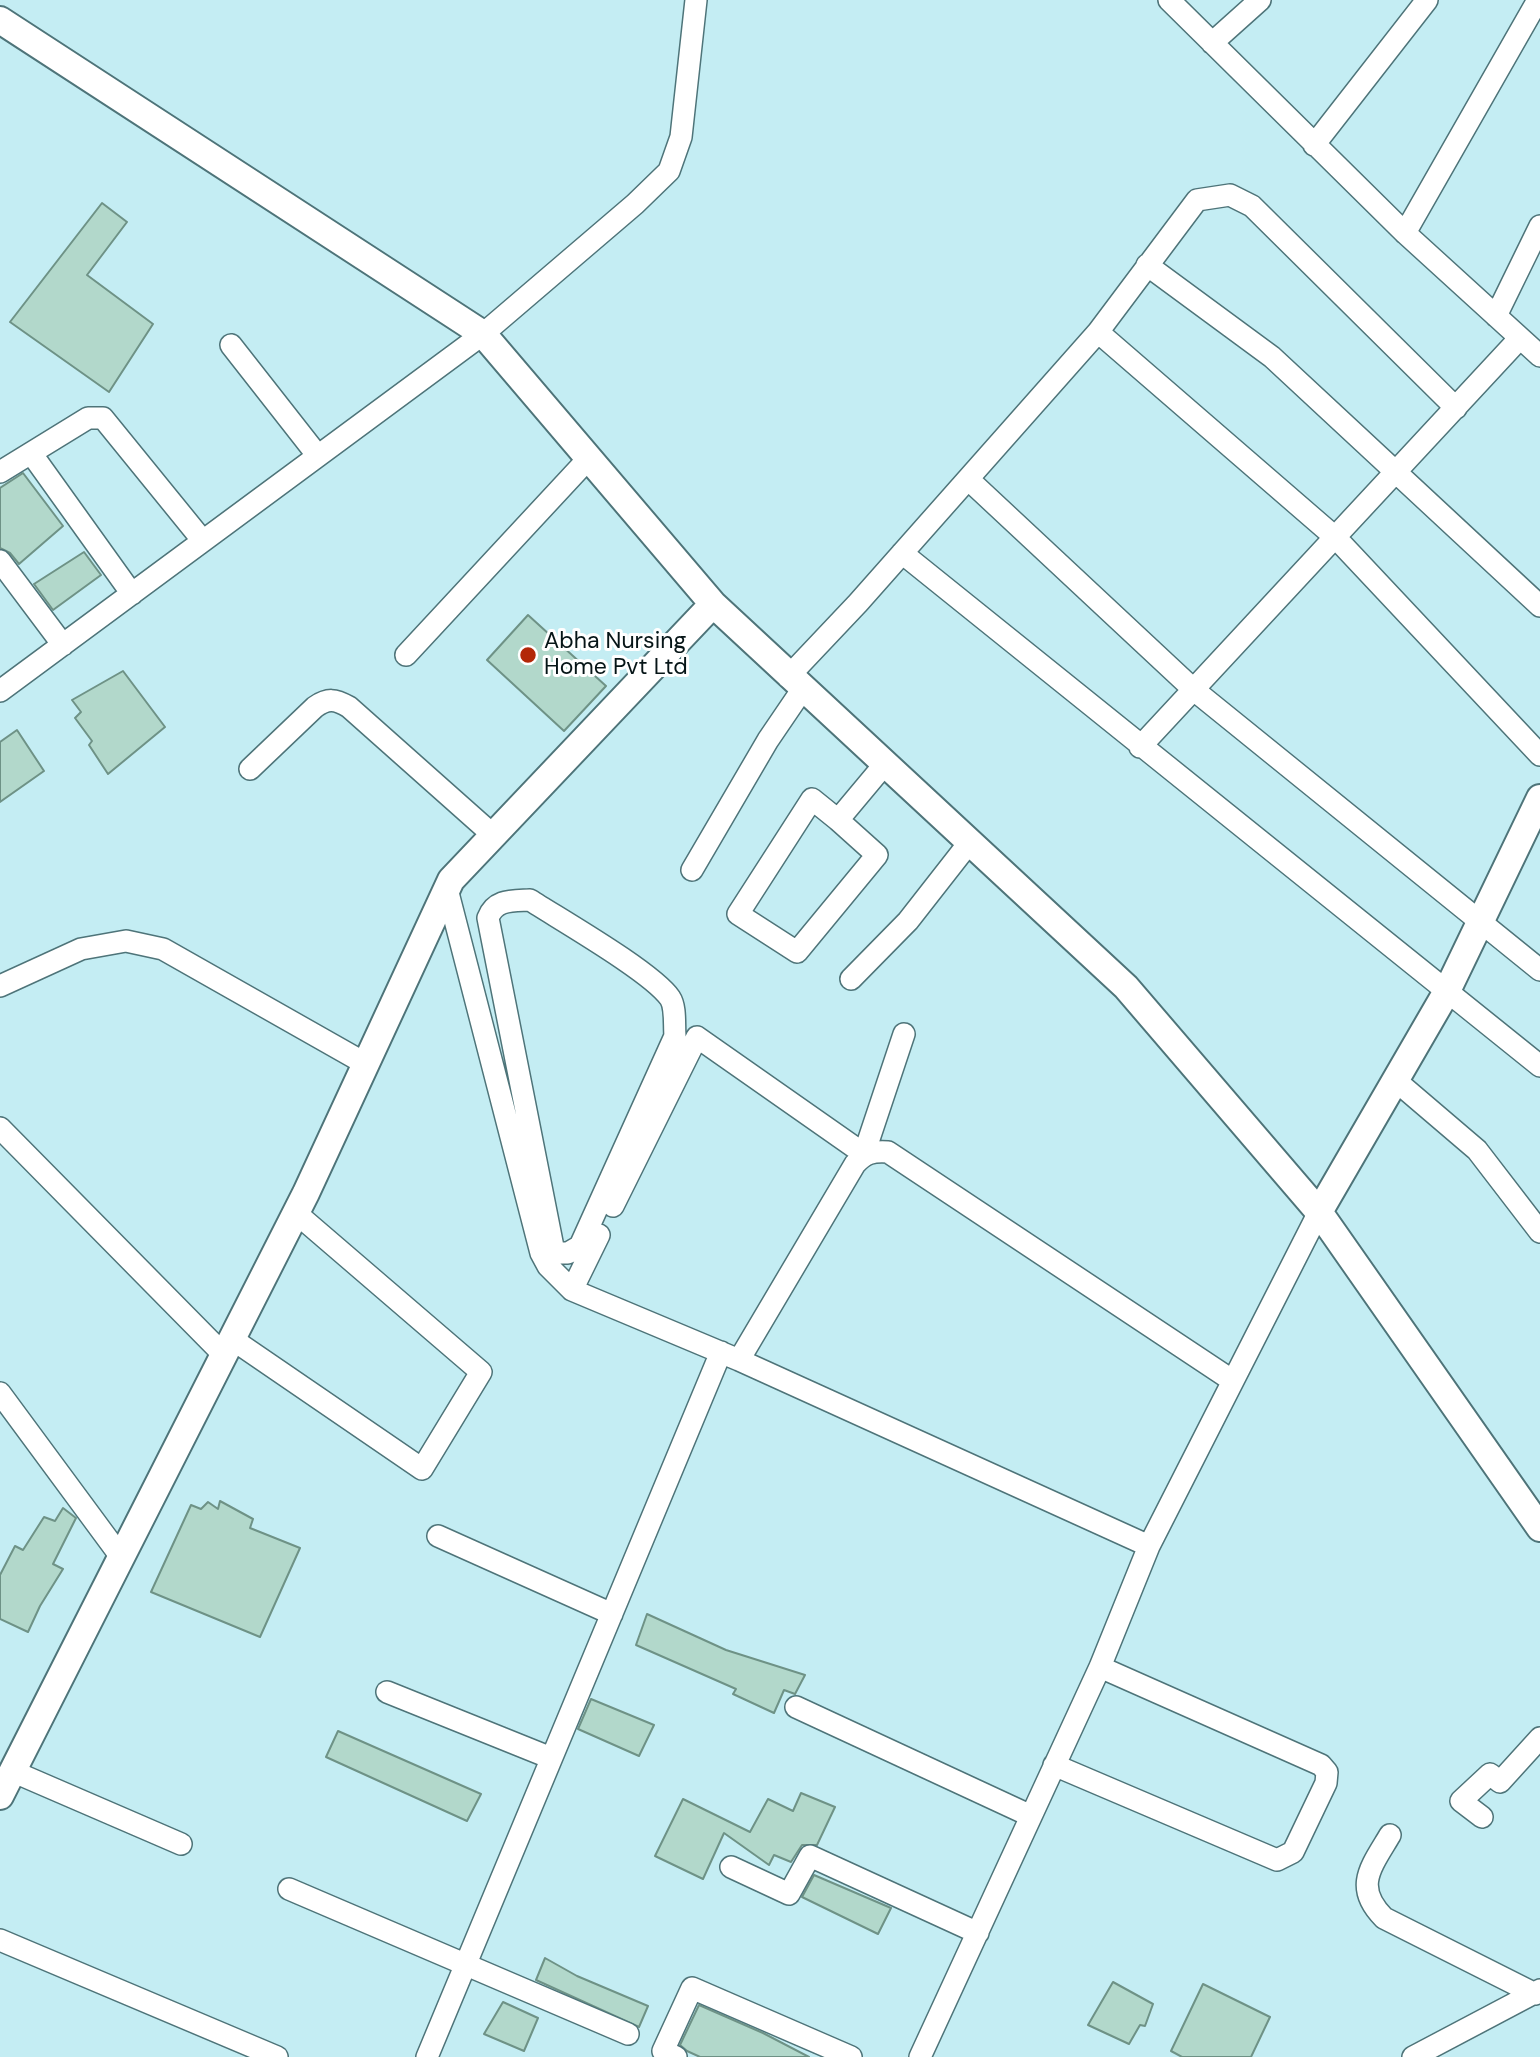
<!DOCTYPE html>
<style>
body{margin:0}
canvas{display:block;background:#c4edf3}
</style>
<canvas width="1540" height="2057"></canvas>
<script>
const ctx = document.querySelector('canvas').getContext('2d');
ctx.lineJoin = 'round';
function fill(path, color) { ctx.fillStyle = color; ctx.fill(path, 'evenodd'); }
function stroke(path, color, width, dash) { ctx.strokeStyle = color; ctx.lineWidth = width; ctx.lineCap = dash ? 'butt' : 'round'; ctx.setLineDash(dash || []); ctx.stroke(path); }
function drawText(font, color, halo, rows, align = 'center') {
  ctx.font = font + ' "DM Sans",sans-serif'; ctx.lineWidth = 6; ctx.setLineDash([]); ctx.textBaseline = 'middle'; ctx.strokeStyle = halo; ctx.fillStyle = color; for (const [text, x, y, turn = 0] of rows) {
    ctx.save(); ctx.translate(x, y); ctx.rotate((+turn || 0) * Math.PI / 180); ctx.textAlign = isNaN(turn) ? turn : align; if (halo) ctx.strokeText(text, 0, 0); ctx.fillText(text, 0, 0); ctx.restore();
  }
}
const building = new Path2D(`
 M102,203L127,222L87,275L153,324L109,392L10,322Z
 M23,473L63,526L19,564L10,553L0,548V488Z
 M84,552L101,575L53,610L34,584Z
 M528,615L606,686L564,731L487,660Z
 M123,671L165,727L108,774L89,745L92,741L75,718L81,712L72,700Z
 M17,730L44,771L0,802V742Z
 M220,1501L253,1519L250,1528L300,1548L260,1637L151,1592L191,1505L201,1509L208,1502L218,1509Z
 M63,1508L76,1518L53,1564L63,1569L40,1606L28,1632L0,1619V1575L15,1546L23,1550L44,1517L55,1521Z
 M647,1614L726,1650L805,1675L795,1694L784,1690L774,1713L733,1694L736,1689L636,1645Z
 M591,1699L654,1725L639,1756L578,1729Z
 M338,1731L481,1794L467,1821L326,1757Z
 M801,1793L835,1807L817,1845H802L791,1862L774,1855L769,1865L724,1833L703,1879L655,1856L683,1799L750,1832L768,1799L793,1811Z
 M814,1875L891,1908L878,1934L802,1897Z
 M545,1958L577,1976L648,2006L639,2027L536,1980Z
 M1113,1982L1153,2004L1145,2026L1140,2025L1129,2044L1088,2025Z
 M1203,1984L1270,2017L1251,2057H1182L1171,2051Z
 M503,2002L538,2018L524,2051L484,2034Z
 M699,2005L763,2033L809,2057H700L687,2051L680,2045Z`);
fill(building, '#b2d8cb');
stroke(building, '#6e9286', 2);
const minor = new Path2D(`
 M1169,0L1405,233L1540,356
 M1212,43L1260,0
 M1314,145L1427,0
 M1405,233L1538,0
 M1147,265L1272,357L1540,606
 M1496,316L1540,226
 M1098,332L1336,538L1540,755
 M231,345L318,456
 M31,453L132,594
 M0,472L88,418H103L203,541
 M968,479L1194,690L1540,970
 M902,553L1540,1066
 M0,561L63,645
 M406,655L589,458
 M788,677L858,603L1098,332L1197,200L1230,195L1252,206L1456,408
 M0,691L483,334L635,204L669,171L681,137L696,0
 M1140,747L1520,338
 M250,769L315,707C328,698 335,699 349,707L493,835
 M838,820L812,799L738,914L797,952L877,855L838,820L884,765
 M692,870L768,740L802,690
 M447,889L541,1253L548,1266L572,1290L739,1360L1149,1546
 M530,900C561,920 652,972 670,998C676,1007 674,1025 675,1036L580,1246L568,1253H557L553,1247L488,918C495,899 512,901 530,900Z
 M851,979L908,921L969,843
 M0,986L81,949L126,941L163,949L366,1064
 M1395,1080L1477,1150L1540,1232
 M0,1128L224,1355
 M613,1206L697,1037L864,1154L904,1034
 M572,1290L599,1235
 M232,1339L422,1469L481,1372L296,1213
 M739,1360L855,1164C865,1153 872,1151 888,1152L1233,1381
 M0,1393L121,1557
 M438,1536L612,1614
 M387,1692L551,1758
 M796,1707L1031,1816
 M1054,1765L1277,1860L1293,1852L1326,1783L1327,1772L1321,1765L1100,1667
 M12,1771L181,1844
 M1482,1817L1461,1801L1490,1774L1500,1782L1540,1738
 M1390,1835C1371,1867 1353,1887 1384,1918L1535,1994
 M731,1867L789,1894L810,1856L978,1933
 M289,1889L628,2034
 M0,1940L277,2057
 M427,2057L721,1352
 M676,2057L663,2051L692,1988L851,2057
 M920,2057L1100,1667L1149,1546L1319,1212
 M1413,2057L1540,1990`);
const tertiary = new Path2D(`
 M0,20L483,334L713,604L1126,987L1319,1212L1540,1528
 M1319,1212L1446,993L1540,798
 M0,1796L306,1193L451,880L713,604`);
stroke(minor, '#4e7479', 24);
stroke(tertiary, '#4e7479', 30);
stroke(minor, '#fff', 21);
stroke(tertiary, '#fff', 26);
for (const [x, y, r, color] of [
 [528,655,9,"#b32708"]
]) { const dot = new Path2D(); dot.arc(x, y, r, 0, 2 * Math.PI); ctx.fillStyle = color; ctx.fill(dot); stroke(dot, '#fff', 2.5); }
drawText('23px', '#061517', '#fff', [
 ["Abha Nursing",544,642],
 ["Home Pvt Ltd",544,668]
], 'left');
</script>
